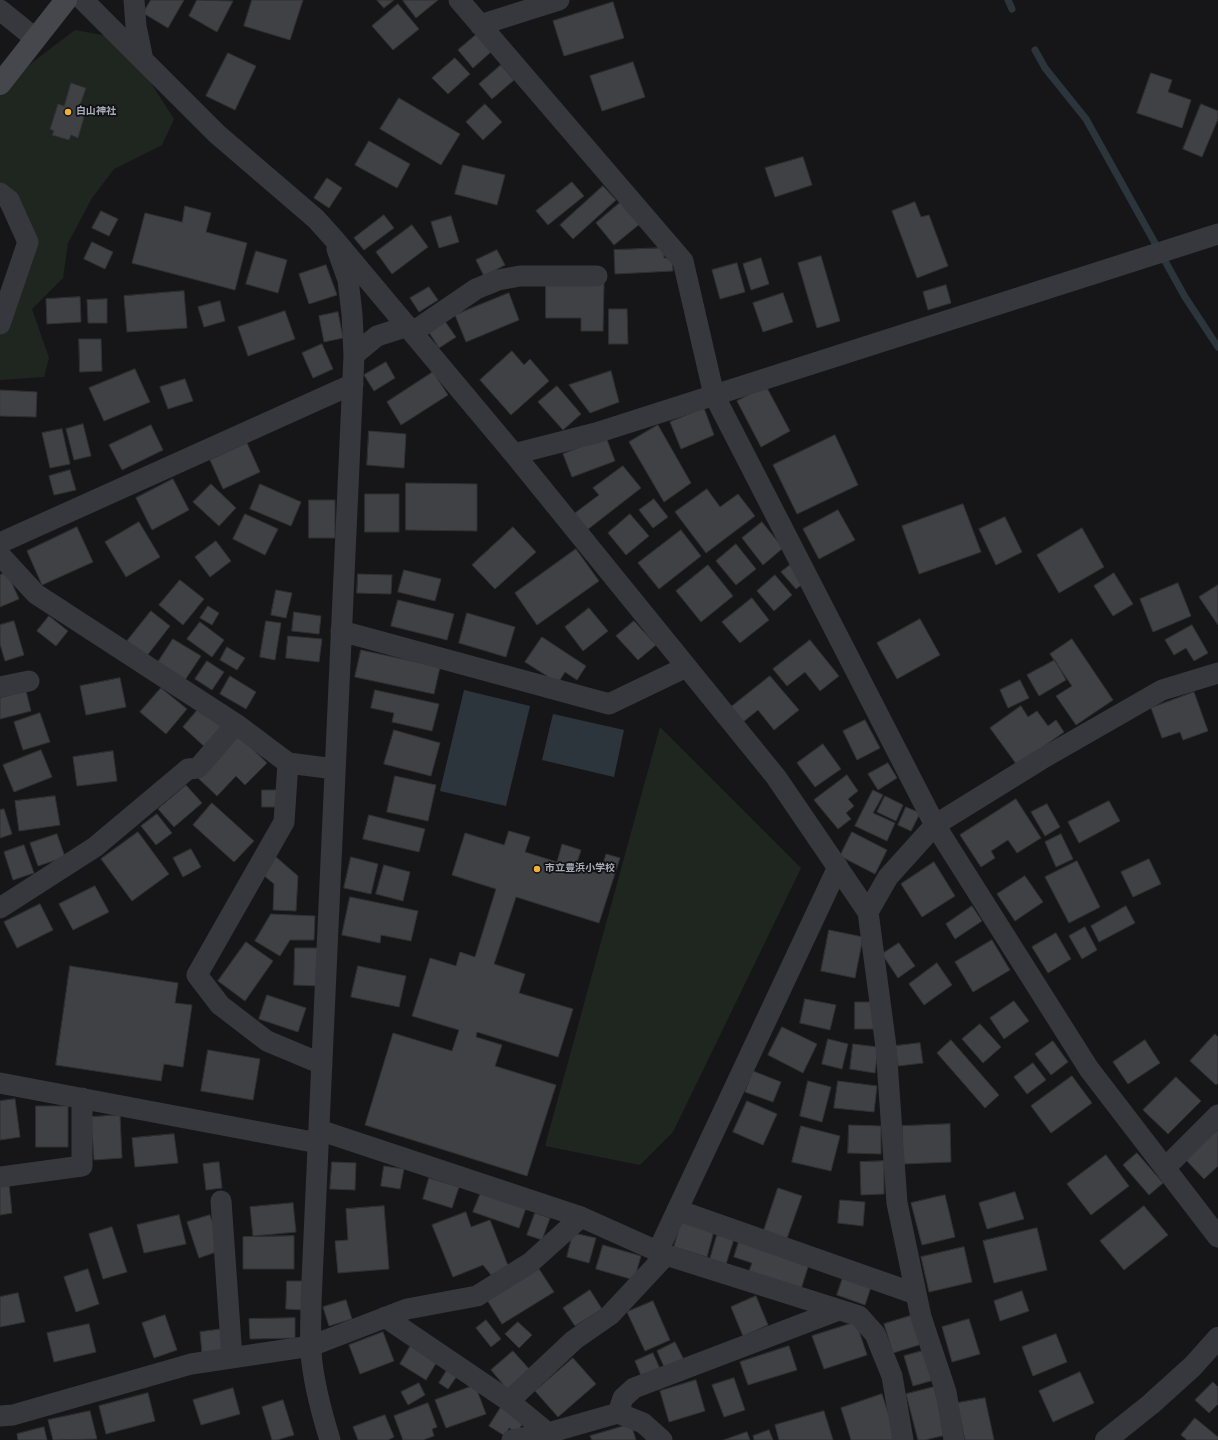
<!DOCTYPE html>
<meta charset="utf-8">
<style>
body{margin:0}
canvas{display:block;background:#161618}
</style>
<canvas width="1218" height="1440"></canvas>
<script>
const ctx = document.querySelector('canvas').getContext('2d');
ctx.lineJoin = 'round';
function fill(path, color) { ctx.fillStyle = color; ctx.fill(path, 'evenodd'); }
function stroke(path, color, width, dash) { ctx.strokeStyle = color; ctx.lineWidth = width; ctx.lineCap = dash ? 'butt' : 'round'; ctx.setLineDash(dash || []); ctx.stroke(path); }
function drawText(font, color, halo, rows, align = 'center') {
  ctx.font = font + ' "Titillium Web","Noto Sans JP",sans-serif'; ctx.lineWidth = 3.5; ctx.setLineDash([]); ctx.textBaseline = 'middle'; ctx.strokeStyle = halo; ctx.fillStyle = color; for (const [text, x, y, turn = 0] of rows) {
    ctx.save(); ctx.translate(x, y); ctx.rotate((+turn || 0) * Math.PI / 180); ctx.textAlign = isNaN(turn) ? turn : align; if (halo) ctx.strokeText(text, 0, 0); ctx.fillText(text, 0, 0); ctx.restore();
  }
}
fill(new Path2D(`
 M75,30L123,39L174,119L162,145L114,169L92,198L68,243L63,278L32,309L49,358L44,377L0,380V324L28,242L0,193V87Z
 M660,727L801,868L673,1132L640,1165L545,1146Z`), '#1e261f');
fill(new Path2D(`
 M464,690L530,706L506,806L440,791Z
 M553,714L624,730L614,777L542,760Z`), '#2c353c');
stroke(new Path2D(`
 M1008,0L1012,9
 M1035,50L1045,68L1086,119L1185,297L1218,347`), '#2c353c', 7);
const building = new Path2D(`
 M151,0H184L168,28L143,13Z
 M197,0L233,1L217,32L189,16Z
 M252,0H303L290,40L244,26Z
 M377,0H394L384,8Z
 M404,0H438L416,18L403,1Z
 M613,2L624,38L564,56L553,21Z
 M398,4L419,29L393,50L372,26Z
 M477,34L492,51L473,68L458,50Z
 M228,53L256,66L235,110L206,96Z
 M455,58L470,74L448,94L432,78Z
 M633,62L645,97L602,111L590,76Z
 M501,65L514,80L492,99L479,84Z
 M1151,73L1172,80L1168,92L1191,100L1182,128L1137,113Z
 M71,83L86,88L78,111L85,114L78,138L71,135L69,140L52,135L54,131L50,129L58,104L64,106Z
 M399,98L460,134L441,165L380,129Z
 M485,104L502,122L483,140L466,122Z
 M1201,104L1218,111V119L1202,157L1183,149Z
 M369,141L410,164L397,188L355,165Z
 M803,157L812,185L775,197L765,168Z
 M463,165L505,175L497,205L455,194Z
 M327,178L342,188L329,208L314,198Z
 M572,182L584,196L548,225L536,211Z
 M603,186L616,200L573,239L560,225Z
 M622,201L641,223L614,245L596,223Z
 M915,202L921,217L929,215L948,266L917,278L892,211Z
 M185,206L211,213L206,232L247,243L235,290L132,263L145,213L182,222Z
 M101,211L118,219L109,236L92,228Z
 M384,215L394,228L364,250L354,238Z
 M451,216L459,242L439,248L431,222Z
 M412,225L428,247L392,274L376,252Z
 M92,242L113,252L105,269L84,259Z
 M664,248V258H672L673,271L615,274L614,250Z
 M497,250L505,265L484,276L476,260Z
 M256,251L287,260L278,293L246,284Z
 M821,256L840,321L817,328L798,263Z
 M761,258L769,284L751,290L743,264Z
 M737,263L745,292L720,299L712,270Z
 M326,265L337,295L309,304L299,274Z
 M546,284H604L603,331H581V318H546Z
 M946,285L951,303L928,310L923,292Z
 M429,287L438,300L419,312L410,298Z
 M184,291L187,328L127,332L124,296Z
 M509,293L519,320L466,342L455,315Z
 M783,293L793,322L763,332L753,303Z
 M80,297L81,322L47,324L46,299Z
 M107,299V323H88L87,300Z
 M220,301L225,321L204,327L198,307Z
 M609,309H627L628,344H609Z
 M285,311L295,339L248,356L238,327Z
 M338,312L343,338L324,342L319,316Z
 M444,320L456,337L439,348L428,331Z
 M79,339H101L102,371L80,372Z
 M322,344L333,369L313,378L302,353Z
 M512,351L524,365L530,359L549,381L511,415L480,380Z
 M386,362L395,378L374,391L364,375Z
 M135,369L150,402L104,421L89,388Z
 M611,371L619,402L590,413L569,385Z
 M433,372L448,395L401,425L387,402Z
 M185,379L193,401L168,409L160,387Z
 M557,386L581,414L563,430L538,402Z
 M766,386L790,431L761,447L737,401Z
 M0,390L37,392L36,417L0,416Z
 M704,408L714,435L681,449L670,422Z
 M83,424L91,456L74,460L66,429Z
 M151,425L163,450L122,470L109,445Z
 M658,425L691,483L664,502L629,442Z
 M62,429L70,464L50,468L42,433Z
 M369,431L406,434L404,468L367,465Z
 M835,435L858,485L797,514L773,465Z
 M606,437L615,461L572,477L563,454Z
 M247,443L260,472L223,489L210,460Z
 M623,466L641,488L587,530L575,513L599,495L593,488Z
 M70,470L76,490L54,495L49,476Z
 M173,479L189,510L152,530L136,498Z
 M406,483L477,484V531L406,530Z
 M211,484L236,508L219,526L193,502Z
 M260,484L301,502L291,526L250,509Z
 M707,489L720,507L738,494L755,516L706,553L675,512Z
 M365,494H399V532H365Z
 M654,499L668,517L653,528L639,510Z
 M309,500H335V538H309Z
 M963,504L981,552L919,574L902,526Z
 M838,510L855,540L819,559L803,529Z
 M245,514L278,529L265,555L233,539Z
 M630,514L649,536L626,555L608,533Z
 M1005,517L1022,552L996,565L979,529Z
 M139,522L160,557L126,577L105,542Z
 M762,522L783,548L763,565L742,538Z
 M77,527L93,562L42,585L27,551Z
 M513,527L536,552L495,589L472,565Z
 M1082,528L1104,567L1059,593L1037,555Z
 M681,530L701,556L659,589L638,563Z
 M216,541L231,561L210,577L195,557Z
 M736,544L756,569L736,585L716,561Z
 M576,549L599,581L537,625L515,593Z
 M708,565L733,596L701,622L676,591Z
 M790,565L804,583L796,589L781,572Z
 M404,570L441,579L435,601L398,592Z
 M7,572L19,599L0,607V575Z
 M1114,573L1133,604L1113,616L1094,586Z
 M358,574L392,575L391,594L357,593Z
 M775,575L792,595L774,611L757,591Z
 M180,580L204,599L183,625L159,605Z
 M1178,583L1191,616L1153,632L1140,599Z
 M1218,585V625L1199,597Z
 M276,590L292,593L286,618L271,615Z
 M752,598L769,620L740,643L722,622Z
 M398,600L454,614L447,640L391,626Z
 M208,606L219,613L212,625L200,618Z
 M589,608L608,631L583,651L565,627Z
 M151,611L170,626L146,657L127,641Z
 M294,612L321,616L319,634L292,631Z
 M467,613L515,627L506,657L459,643Z
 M49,616L68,631L56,646L37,631Z
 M920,619L940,655L897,679L877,643Z
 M14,621L24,655L5,661L0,644V625Z
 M266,621L281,623L275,660L260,657Z
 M634,621L656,645L638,660L616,636Z
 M200,622L224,640L212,657L187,639Z
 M1192,625L1208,653L1194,661L1186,648L1174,655L1165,640Z
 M288,636L322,639L319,662L286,658Z
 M542,637L586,666L577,680L565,672L558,683L525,662Z
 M173,639L201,656L185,680L158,662Z
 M1072,639L1113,700L1076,725L1056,696L1072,686L1050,654Z
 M810,640L839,676L820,691L805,672L787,686L773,669Z
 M227,647L245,658L237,670L220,660Z
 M361,650L440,667L434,694L355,677Z
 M1055,660L1066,680L1039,696L1027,675Z
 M207,661L224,672L212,690L195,679Z
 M230,676L256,692L246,709L220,694Z
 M770,676L799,710L774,730L758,710L743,722L731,707Z
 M120,678L126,707L86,715L80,686Z
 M1020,680L1029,698L1008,708L1000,690Z
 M161,688L187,709L166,734L140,712Z
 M375,690L439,704L432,731L392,722L394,713L371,708Z
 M26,691L31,711L0,719V698Z
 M1194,692L1208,731L1183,740L1180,732L1162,738L1151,708Z
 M1021,706L1028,717L1037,711L1048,726L1056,720L1064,732L1017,765L990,728Z
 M200,707L225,728L207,749L183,727Z
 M40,713L50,742L23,750L14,722Z
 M865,720L880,748L857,760L843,731Z
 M394,730L440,743L431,776L384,764Z
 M238,735L267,763L245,785L236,776L217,796L197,777Z
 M823,744L841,769L815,787L797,763Z
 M41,750L52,777L14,792L3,765Z
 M113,751L117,781L77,786L73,757Z
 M888,763L897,778L878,790L868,774Z
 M847,775L858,791L848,799L854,806L846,813L851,819L838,829L814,800Z
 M395,776L436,785L428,821L387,812Z
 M186,785L202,803L174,827L158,809Z
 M262,790H279L278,807H262Z
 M873,790L883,795L873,813L895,823L887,841L855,826Z
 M55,796L60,825L19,831L15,801Z
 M885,796L903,805L896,821L877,812Z
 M1016,799L1041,838L1017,853L1008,840L991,851L995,858L981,867L960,835Z
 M1109,801L1120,821L1079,843L1068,822Z
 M212,803L254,841L234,862L193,825Z
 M1047,804L1060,827L1045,836L1031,812Z
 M906,807L920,813L911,831L898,825Z
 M4,809L12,834L0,838V810Z
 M157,814L172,833L156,845L141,826Z
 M369,815L425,829L419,852L363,839Z
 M509,831L530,837L525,852L557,862L562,844L581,850L576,866L600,874L606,854L620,858L599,923L516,897L494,964L525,974L519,993L573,1009L558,1057L477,1032L476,1037L502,1045L495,1066L556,1085L527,1176L365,1125L393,1033L452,1051L459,1030L412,1016L430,958L456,966L460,952L475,957L496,889L452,875L465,833L504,845Z
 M138,832L169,874L132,901L101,859Z
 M852,832L887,850L875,874L840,856Z
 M57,834L65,857L38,866L30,843Z
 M1061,834L1073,859L1056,867L1045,842Z
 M24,845L34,873L13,880L4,852Z
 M191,849L201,867L183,877L173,858Z
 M276,857L298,876L296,911L273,910L274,884L262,874Z
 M351,857L378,864L371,894L344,888Z
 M1149,859L1161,884L1133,897L1121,872Z
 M1077,861L1100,907L1069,923L1045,877Z
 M934,862L955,896L922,917L901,884Z
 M384,865L410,872L403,901L376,894Z
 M1025,876L1043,902L1015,921L997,894Z
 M95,886L109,912L73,930L59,904Z
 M350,897L418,911L411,941L381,935L380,943L342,935Z
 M40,904L53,930L17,948L4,922Z
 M972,906L982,921L955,939L946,924Z
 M1126,906L1135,923L1099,942L1091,926Z
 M271,914L315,916L314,940H290L280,956L255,941Z
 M1085,927L1097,950L1082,959L1069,936Z
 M829,930L863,937L855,978L821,971Z
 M1056,933L1071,959L1048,973L1032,947Z
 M992,940L1010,970L973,992L955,962Z
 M246,942L273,961L245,1001L218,981Z
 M899,943L915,966L898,978L882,954Z
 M295,948H320L318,986L294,985Z
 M937,963L952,985L924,1005L909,984Z
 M70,966L178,983L175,1003L192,1005L183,1067L164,1064L161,1081L56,1065Z
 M358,966L406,976L399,1007L351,997Z
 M267,995L306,1008L298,1032L259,1019Z
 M805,999L836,1005L830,1030L800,1023Z
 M1014,1001L1029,1021L1004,1039L990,1018Z
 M855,1002H874V1029H855Z
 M980,1024L1001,1047L983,1063L962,1039Z
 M782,1027L817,1044L803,1073L768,1055Z
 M1215,1034L1218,1037V1083L1216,1085L1190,1061Z
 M828,1039L848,1044L842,1069L822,1064Z
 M951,1040L999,1095L985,1108L937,1053Z
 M1145,1040L1160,1063L1128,1084L1113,1062Z
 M1053,1041L1068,1062L1051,1075L1035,1054Z
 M920,1043L923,1063L898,1066L895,1046Z
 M853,1044L878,1047L875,1073L850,1069Z
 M208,1050L260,1059L253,1100L201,1091Z
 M1033,1063L1046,1080L1027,1094L1014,1077Z
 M753,1071L781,1082L773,1102L745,1092Z
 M1072,1076L1092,1103L1051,1133L1031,1106Z
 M1176,1077L1201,1101L1168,1134L1143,1110Z
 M808,1081L831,1087L822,1122L800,1116Z
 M838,1081L877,1086L874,1112L834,1108Z
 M15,1099L20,1137L0,1140V1101Z
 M747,1101L777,1114L763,1145L733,1132Z
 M36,1106H68V1147H36Z
 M120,1115L122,1158L94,1160L91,1117Z
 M950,1124L951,1162L903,1164L902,1126Z
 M849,1125L881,1126V1154L848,1153Z
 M801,1126L840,1136L831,1171L792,1162Z
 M1218,1130V1166L1204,1179L1185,1159Z
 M174,1134L178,1163L135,1167L132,1138Z
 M1137,1153L1163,1183L1149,1195L1123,1165Z
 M1106,1155L1129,1186L1091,1215L1067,1184Z
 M884,1161V1194L861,1195L860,1162Z
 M219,1162L222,1188L206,1190L203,1164Z
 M332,1162L356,1163L355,1190L330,1189Z
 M384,1166L404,1169L400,1189L381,1186Z
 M429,1178L459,1187L452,1208L423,1199Z
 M9,1184L12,1213L0,1215V1185Z
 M778,1188L802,1196L786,1241L763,1233Z
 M481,1192L526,1208L519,1228L473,1212Z
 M1015,1192L1024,1219L987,1229L979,1203Z
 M945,1195L955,1237L922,1245L911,1203Z
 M840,1200L865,1202L863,1226L838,1223Z
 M293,1203L296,1232L253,1236L250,1207Z
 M384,1206L389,1269L338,1273L335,1241L348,1240L346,1209Z
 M1144,1206L1168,1235L1124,1270L1100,1241Z
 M466,1212L471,1227L490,1220L509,1268L491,1275L483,1265L453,1277L432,1225Z
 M535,1213L550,1218L542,1240L527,1235Z
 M179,1215L186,1244L144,1253L137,1225Z
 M210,1215L222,1250L199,1258L187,1222Z
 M681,1222L714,1231L707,1257L674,1247Z
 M112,1227L127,1272L103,1279L89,1234Z
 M1037,1228L1047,1270L994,1283L983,1241Z
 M573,1233L596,1238L589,1263L567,1257Z
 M717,1235L734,1239L726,1264L710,1259Z
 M294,1236V1269H243V1237Z
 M739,1241L809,1264L801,1289L749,1271L752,1263L734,1257Z
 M603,1245L641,1256L634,1280L596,1269Z
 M964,1247L972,1282L929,1292L921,1257Z
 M88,1269L99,1304L76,1312L64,1277Z
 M539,1269L554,1292L502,1324L487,1300Z
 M843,1277L871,1287L865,1305L837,1295Z
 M287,1281H304L303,1310L286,1309Z
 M590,1290L602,1309L575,1326L563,1308Z
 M1022,1291L1029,1311L1000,1321L994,1301Z
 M18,1293L25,1322L0,1327V1297Z
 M756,1296L768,1325L743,1336L731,1307Z
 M346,1300L352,1319L329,1326L323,1307Z
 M653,1301L670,1340L645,1351L627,1312Z
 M165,1315L177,1350L154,1358L142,1323Z
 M913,1315L922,1344L893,1353L884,1324Z
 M295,1318V1338L250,1339L249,1319Z
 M969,1319L980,1354L952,1362L942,1327Z
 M486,1320L501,1339L491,1347L476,1328Z
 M518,1322L532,1335L519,1348L505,1334Z
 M856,1322L867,1355L824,1369L812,1336Z
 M89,1324L96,1352L54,1362L47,1333Z
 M223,1329L225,1350L202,1353L200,1332Z
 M383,1332L394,1361L360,1374L349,1345Z
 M1056,1334L1067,1362L1033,1376L1022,1347Z
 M675,1342L684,1360L665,1369L657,1351Z
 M411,1345L438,1360L426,1380L400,1364Z
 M789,1346L797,1370L748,1385L740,1362Z
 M926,1350L934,1380L913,1386L904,1356Z
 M513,1351L531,1371L508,1390L491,1370Z
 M653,1353L661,1371L642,1378L635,1361Z
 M573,1358L596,1384L558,1417L535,1391Z
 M447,1370L457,1376L448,1389L439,1383Z
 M1080,1372L1094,1403L1053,1422L1039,1391Z
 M734,1378L745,1410L724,1417L712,1385Z
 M696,1380L705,1411L669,1422L660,1391Z
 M1213,1382L1218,1387V1404L1209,1413L1195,1400Z
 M419,1383L425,1395L408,1405L401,1392Z
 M475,1385L486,1414L446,1428L435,1400Z
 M934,1387L946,1435L925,1440H918L906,1394Z
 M233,1388L240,1414L201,1425L193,1400Z
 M148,1393L155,1421L106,1434L99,1406Z
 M882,1394L897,1440H851L841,1408Z
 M985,1398L994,1440H965L957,1403Z
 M283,1400L294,1435L277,1440H272L262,1407Z
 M428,1403L437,1427L432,1429L434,1436L423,1440H403L394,1416Z
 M501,1407L524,1421L517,1433L509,1428L505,1436L489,1426Z
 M90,1411L97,1439L53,1440L48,1420Z
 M824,1411L833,1440H779L775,1425Z
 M385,1415L394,1437L388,1440H358L353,1427Z
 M1195,1418L1218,1437V1440H1187L1181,1435Z
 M631,1424L636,1440H592L590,1436Z
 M44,1427L47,1440H18L17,1434Z
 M769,1430L773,1440H754L753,1436Z
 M747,1432L750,1440H724Z`);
fill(building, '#404145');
stroke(building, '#303034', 1);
stroke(new Path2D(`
 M83,0L217,134L316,219L334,239L514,454L776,777L868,912L886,1047L897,1203L921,1317L946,1392L954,1440
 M134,0L136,26L143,60
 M459,0L683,261L714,395L935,825L1089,1069L1218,1237
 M0,10L36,39
 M480,25L559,0
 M0,193L9,200L28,242L0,324
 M413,332L476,289L498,280L520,276H597
 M354,355L377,336L408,326
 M514,454L596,433L1218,234
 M0,543L353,384
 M0,555L36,594L236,724L288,763L335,769
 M341,631L609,704L686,667
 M0,687L29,681
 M288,763L284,822L197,975L220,1005L267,1041L322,1064
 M0,908L95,847L188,769L198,768L236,724
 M868,912L888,877L935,825L1040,760L1162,690L1218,673
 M0,1083L318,1143
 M319,1130L581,1217L666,1255L859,1316L875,1334L892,1376L903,1440
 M1165,1168L1218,1115
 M0,1177L82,1166V1098
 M221,1201L232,1358
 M677,1210L916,1294
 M658,1251L838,867
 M385,1317L509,1401L548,1433
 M509,1401L574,1340L610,1315L666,1255
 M618,1413L623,1398L634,1388L839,1310
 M0,1416L13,1415L191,1364L311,1346L407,1309L477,1296L530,1263L581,1217
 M330,1440C321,1411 313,1382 311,1352C310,1335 311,1318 311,1302L354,355L352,314L348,280L337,249
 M512,1440L548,1433L618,1413L643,1423L662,1440`), '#37383d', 21);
stroke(new Path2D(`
 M1106,1440L1151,1404L1193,1366L1218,1338`), '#37383d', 22);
stroke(new Path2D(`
 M0,84L66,0`), '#45474d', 22);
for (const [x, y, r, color] of [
 [68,112,4,"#f2b134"],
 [537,869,4,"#f2b134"]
]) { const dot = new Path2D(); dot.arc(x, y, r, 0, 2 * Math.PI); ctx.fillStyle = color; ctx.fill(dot); stroke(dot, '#111113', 1.5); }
drawText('bold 10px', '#a8adb8', '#111113', [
 ["白山神社",76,112],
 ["市立豊浜小学校",545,869]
], 'left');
</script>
